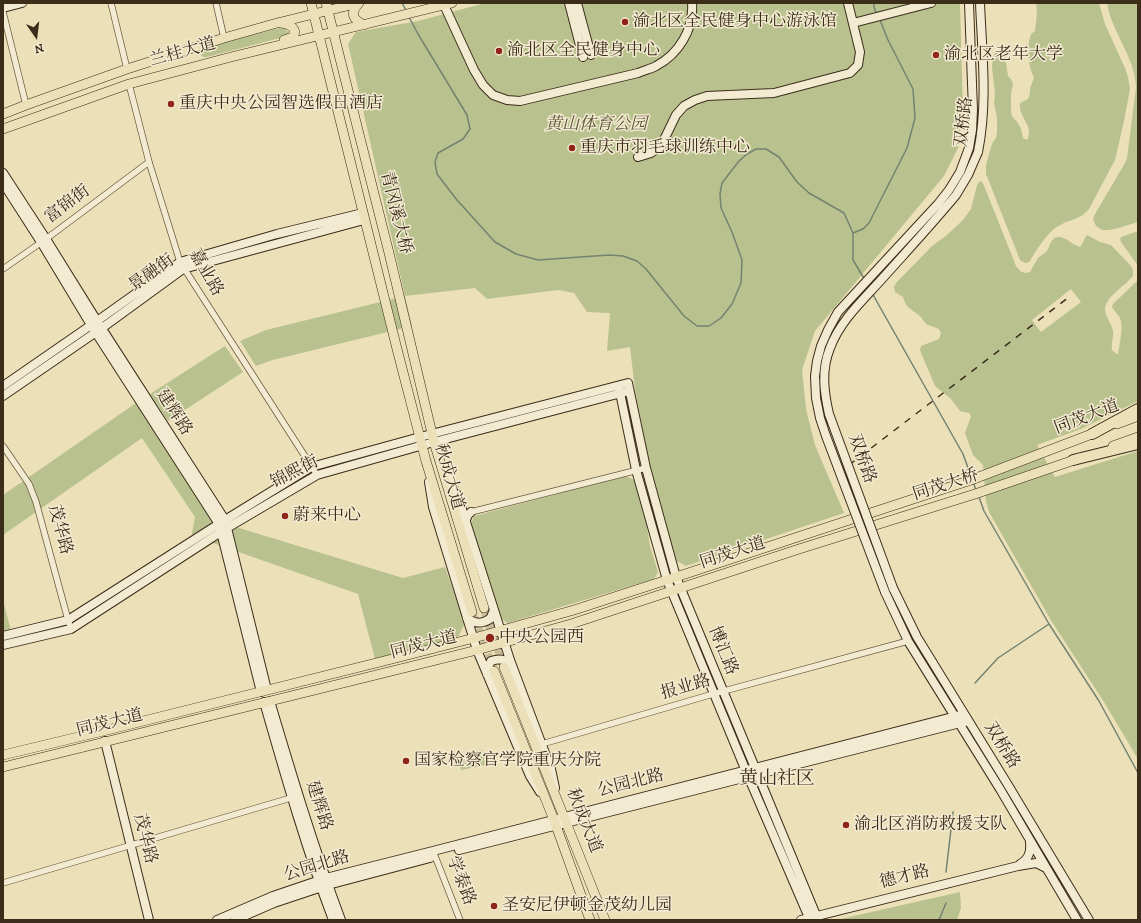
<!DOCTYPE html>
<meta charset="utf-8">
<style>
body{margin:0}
#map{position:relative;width:1141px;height:923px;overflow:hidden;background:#ece0b8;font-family:"IM FELL DW Pica",serif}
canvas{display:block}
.frame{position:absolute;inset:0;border:4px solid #3c2d1b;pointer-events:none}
.north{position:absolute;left:16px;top:16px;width:40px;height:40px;-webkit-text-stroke:3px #f3ebd1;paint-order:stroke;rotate:166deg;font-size:11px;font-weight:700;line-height:16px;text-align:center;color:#3c2d1b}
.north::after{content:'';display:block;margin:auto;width:14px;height:18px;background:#3c2d1b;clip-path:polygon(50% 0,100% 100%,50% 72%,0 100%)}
</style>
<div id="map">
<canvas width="1141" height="923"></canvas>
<div class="frame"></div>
<div class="north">N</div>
</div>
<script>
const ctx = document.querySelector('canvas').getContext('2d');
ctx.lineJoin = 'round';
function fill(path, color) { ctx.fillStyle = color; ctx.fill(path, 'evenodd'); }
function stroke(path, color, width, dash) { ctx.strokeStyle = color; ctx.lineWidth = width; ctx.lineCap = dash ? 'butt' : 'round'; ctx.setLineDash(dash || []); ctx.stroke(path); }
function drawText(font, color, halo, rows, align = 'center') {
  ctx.font = font + ' "IM FELL DW Pica","Noto Serif SC",serif'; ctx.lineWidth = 3; ctx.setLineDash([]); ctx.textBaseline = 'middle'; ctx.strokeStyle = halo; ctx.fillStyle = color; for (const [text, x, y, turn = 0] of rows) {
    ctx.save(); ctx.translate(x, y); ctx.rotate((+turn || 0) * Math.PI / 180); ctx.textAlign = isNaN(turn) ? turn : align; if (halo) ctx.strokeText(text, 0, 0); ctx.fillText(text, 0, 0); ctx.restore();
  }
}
fill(new Path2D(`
 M485,3H960L963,111L958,148L944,176L815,331L802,370L806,409L815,445L844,513L686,566L675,560L650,466L635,390L630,347L607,351L610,313L587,312L574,293L558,290L487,299L475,288L405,296L412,326L273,360L256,366L240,341L266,330L405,296L348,44L356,32L418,21Z
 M1036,3H1099L1105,24L1125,68L1128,77L1130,89L1124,121L1115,160L1089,209C1081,220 1068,219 1057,227C1048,232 1035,252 1030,261C1026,264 1024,263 1020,260L986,174V165L991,147L993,142L996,138L997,133V118L994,103L995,93L992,67L993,57L995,53L1001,52L1005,56L1008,76L1011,79L1013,84L1011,94V111L1012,116L1018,123L1021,129L1023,138L1027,140C1035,127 1018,117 1020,103L1028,99L1030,93V88L1034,78C1028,65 1026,49 1031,34L1035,31C1036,22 1038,12 1036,3Z
 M1107,3H1138V222L1115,229L1108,230H1102L1096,226L1093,219L1095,214L1125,163L1127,158L1136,87C1135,57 1112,33 1107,3Z
 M280,28L285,29L288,32V34L284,37L207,57H203L201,55V51L207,46Z
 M980,181L983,183L1016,266L1020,271L1025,273L1030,272C1033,267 1035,262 1038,258C1041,256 1043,254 1046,252C1051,246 1050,236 1060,237C1067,238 1073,245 1080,247C1083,243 1084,239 1087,235L1100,242L1111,245L1131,266L1133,270V276C1126,285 1104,298 1105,310C1106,317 1111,323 1113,331C1114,337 1111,343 1112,350L1118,355C1119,345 1124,327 1120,318C1118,314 1114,311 1112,307L1113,304L1138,280V401L1081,429L1037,445L1055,477L1138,451V759L1104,702L1052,622L989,512L986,501L983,465L973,455L965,433L971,416L969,413L960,411L951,399L935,386L922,355L920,350L921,346L939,339L941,333L939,329L926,324L920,316L909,308L906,305L903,297L895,292L894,287L896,283L932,246L947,235L963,220L971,209L977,185ZM1071,289L1081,302L1041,332L1032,320Z
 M1138,231V266L1121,242L1120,239L1121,237Z
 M225,346L243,372L168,421L150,394Z
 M136,403L212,519V525L191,539L195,517L142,438L3,535V495Z
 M626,476L634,480L646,520L650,546L658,572L654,579L508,623L501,619L471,524L474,516Z
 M236,527L403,578L445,567L465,623L458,637L375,659L358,594L213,543Z
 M3,600L11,631L3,633Z
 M482,750L486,765L461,770L458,756Z
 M960,892L961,908L957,920H836Z`), '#b9c28e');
stroke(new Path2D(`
 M402,3L406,10
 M874,3V7L877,15
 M409,17L418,34L467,115L470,129L463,139L438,153L435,162L437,174L457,200L495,242L516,254L538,260L609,255L623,256L637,261L646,269L684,316L697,326H709L721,318L732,304L741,283L742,260L732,232L721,208L720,194L722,183L739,161L747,154L756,149H766L779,157L797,182L809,193L844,213L853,233V260L865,280
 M853,233L863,229L869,223L907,148L915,118L913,89L888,40L880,20
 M872,293L963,454L971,476
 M973,482L976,490
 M979,497L984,511L1049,624L1099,701L1138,773
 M975,683L998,658L1049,624
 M946,872L953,812
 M939,920L946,903`), '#748371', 1.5);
stroke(new Path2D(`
 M484,608L504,666
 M473,616L493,669`), '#c9bc99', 9, [9, 4.5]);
const street = new Path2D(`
 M111,3L127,69
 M216,3L224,38
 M3,12L26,105
 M129,84L149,162L180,262L317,475
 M3,269L46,239L149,162
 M3,446L29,484L36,502L68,620L71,629
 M471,512L646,468
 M542,744L713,694L908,641
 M433,851L460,920
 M3,883L294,797`);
const secondary = new Path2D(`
 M569,3L583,57
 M577,3L591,55
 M969,3L973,110L972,130L969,148
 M444,5L474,70L483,85L493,95L507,100L520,101L638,73C644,70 651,69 656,66C679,54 694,29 692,3
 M3,8L22,3
 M853,23L931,3
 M978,152C988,103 982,52 980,3
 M638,157L651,153L661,146L676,115L684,106L695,100L707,96L774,93L850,73L858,65L860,52L848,3
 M3,173L46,239L97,321L225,520L267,690
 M3,183L41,242L91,325L219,524L261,692
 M3,386L97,321L180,262L277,234L363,213
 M619,388L636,470L667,580L748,776L810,920
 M3,396L102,328L183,269L364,220
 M447,475L458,497L510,660L551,769L555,788
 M429,482L433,507L477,650L530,776L540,792
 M465,522L468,515L471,512
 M893,588L917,637L1008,785L1089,920
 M885,592L908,641L1000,789L1077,920
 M467,618C475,624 482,624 490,619L494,610
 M3,636L68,620L225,520L311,467L420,437L628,383L646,468L676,577L818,920
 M3,645L71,629L227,528L317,475L434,442L629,391
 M487,674L488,667L491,661C500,658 504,659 511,665
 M270,701C292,775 314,848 341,920
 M264,702C285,775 306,849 333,920
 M105,741L149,920
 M459,850L968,721
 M1020,864C1029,859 1031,852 1030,842
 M217,920L273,896L326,878L433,851L964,714
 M235,920L274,903L328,885L430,858
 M801,920L1018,866L1036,863L1046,868`);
const primary = new Path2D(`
 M311,3L397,349L426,461L472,612
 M326,3L389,253L434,442L484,608
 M359,3C350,13 352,19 364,25
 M281,23C289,24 298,28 293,37L284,40
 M3,114L26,105L127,69L224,38L277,23L359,3
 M3,129L129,84L231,57L452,3
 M1117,424L1138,416
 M1113,446L1138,437
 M504,667L605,920
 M494,671L554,820L590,920
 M3,755L99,732L404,656L474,638L574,610L676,577L971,480L1097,432
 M3,767L477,650L571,624L799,549L975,494L1080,458`);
const highway = new Path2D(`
 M1092,434L1138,409
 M1073,460L1138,444`);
stroke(street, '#685a42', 7);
stroke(secondary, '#3c2d1b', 10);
stroke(primary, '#3c2d1b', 10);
stroke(highway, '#3c2d1b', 12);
stroke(street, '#f3ebd1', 5.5);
stroke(secondary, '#f3ebd1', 8);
stroke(primary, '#ece0b8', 9);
stroke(highway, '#ece0b8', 10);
stroke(new Path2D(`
 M849,465L1069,297`), '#3c2d1b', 1.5, [7, 7]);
const secondaryBridge = new Path2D(`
 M893,588L829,414C824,392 821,370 830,348C840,321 862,301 881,280C906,252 932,224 956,195L968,175L978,152
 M885,592L826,436L820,418L816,398L815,376L817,361L821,346L828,330L838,312L938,204L949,190L960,172L969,148`);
stroke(secondaryBridge, '#3c2d1b', 10, []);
stroke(secondaryBridge, '#f3ebd1', 8);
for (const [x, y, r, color] of [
 [625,22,4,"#8f2418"],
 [499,51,4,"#8f2418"],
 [936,55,4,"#8f2418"],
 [171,104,4,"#8f2418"],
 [572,148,4,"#8f2418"],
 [285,516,4,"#8f2418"],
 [490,638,5,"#8f2418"],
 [406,761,4,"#8f2418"],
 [846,825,4,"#8f2418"],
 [494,906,4,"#8f2418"]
]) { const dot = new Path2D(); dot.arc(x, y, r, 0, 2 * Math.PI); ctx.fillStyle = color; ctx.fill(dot); stroke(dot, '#f3ebd1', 1.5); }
drawText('17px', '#3c2d1b', '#f3ebd1', [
 ["渝北区全民健身中心游泳馆",633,22],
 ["渝北区全民健身中心",507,51],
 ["渝北区老年大学",944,55],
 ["重庆中央公园智选假日酒店",179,104],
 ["重庆市羽毛球训练中心",580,148],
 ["蔚来中心",293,516],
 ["中央公园西",499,638],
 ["国家检察官学院重庆分院",414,761],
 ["渝北区消防救援支队",854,825],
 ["圣安尼伊顿金茂幼儿园",502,906]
], 'left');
drawText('17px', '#3c2d1b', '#f3ebd1', [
 ["兰桂大道",183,53,-15],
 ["双桥路",965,122,-84],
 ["富锦街",68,205,-37],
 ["青冈溪大桥",395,213,76],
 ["嘉业路",205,273,60],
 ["景融街",152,274,-35],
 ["建辉路",173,413,57],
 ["同茂大道",1087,418,-21],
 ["双桥路",861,459,70],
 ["锦熙街",295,473,-27],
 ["秋成大道",448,477,74],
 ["同茂大桥",946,486,-18],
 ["茂华路",59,530,75],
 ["同茂大道",733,554,-18],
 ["同茂大道",424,646,-14],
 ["博汇路",722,651,68],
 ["报业路",686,688,-16],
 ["同茂大道",110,724,-14],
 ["双桥路",1001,746,58],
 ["公园北路",631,784,-14],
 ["建辉路",318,806,72],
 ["秋成大道",583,821,68],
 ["茂华路",144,839,76],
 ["公园北路",317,867,-17],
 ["德才路",905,878,-14],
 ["学泰路",460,881,69]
]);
drawText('italic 17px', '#5b5238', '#f3ebd1', [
 ["黄山体育公园",596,125]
]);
drawText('19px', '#3c2d1b', '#f3ebd1', [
 ["黄山社区",777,780]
]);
</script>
